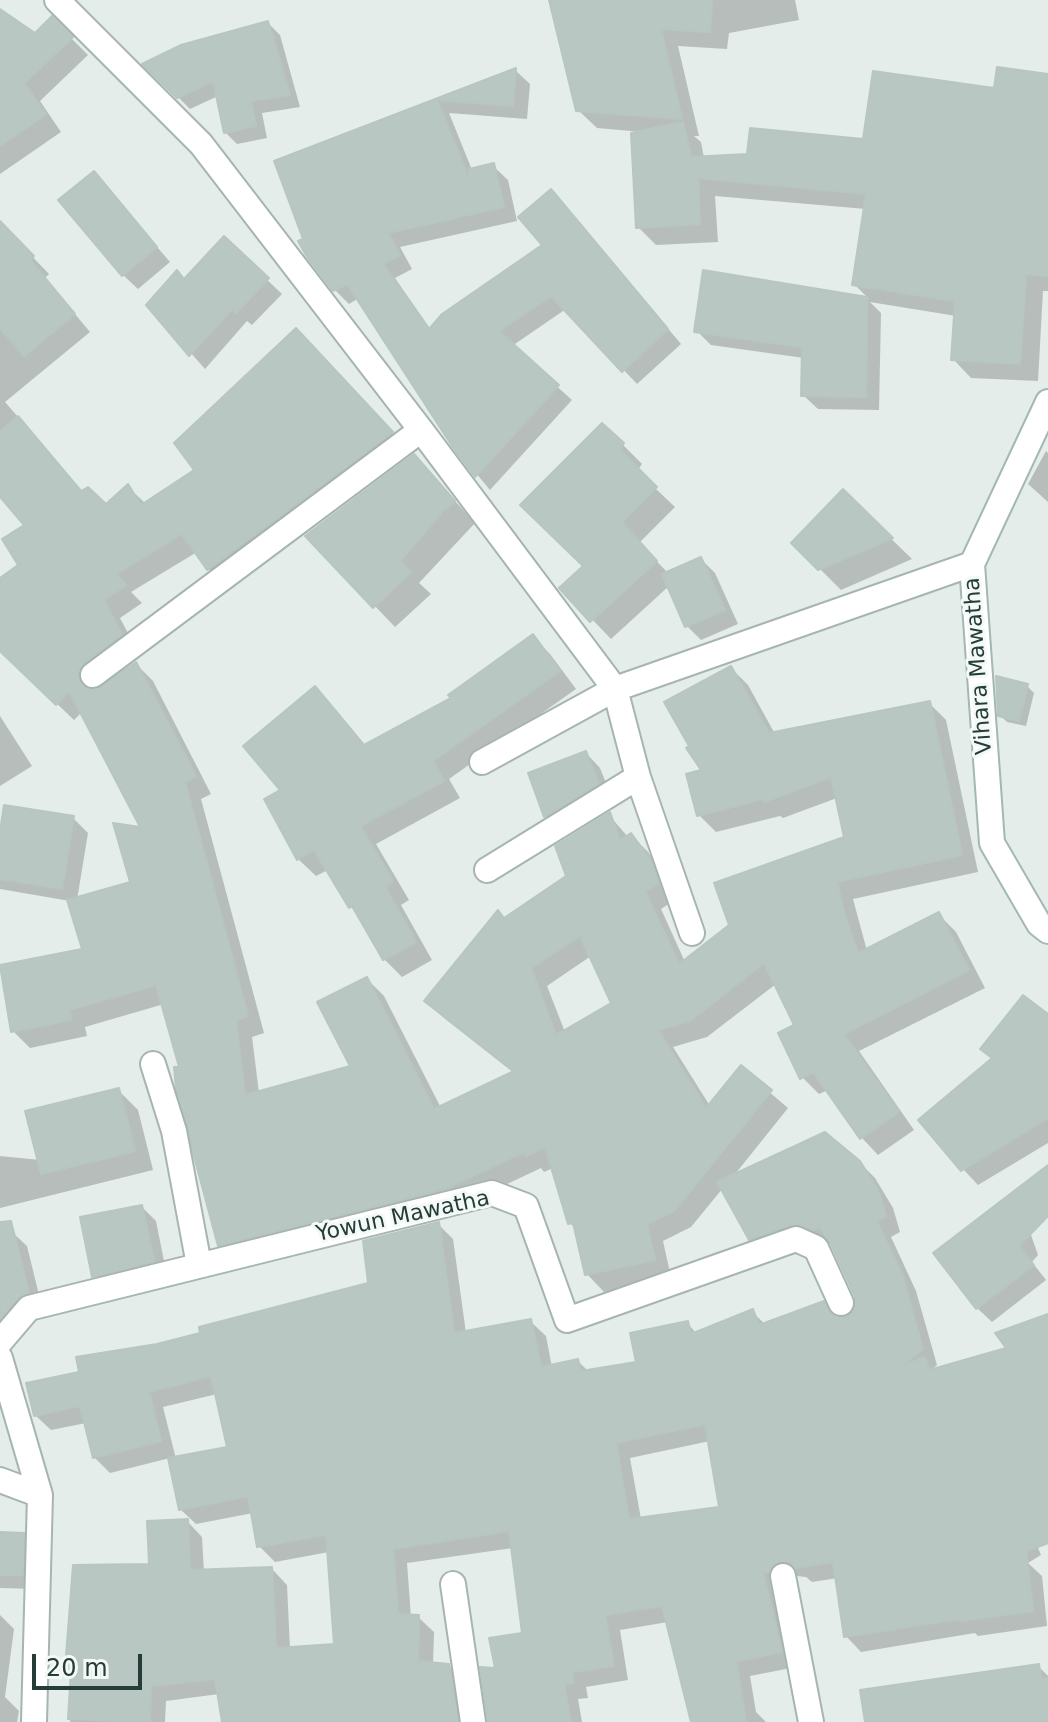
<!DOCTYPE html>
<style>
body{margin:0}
#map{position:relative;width:1048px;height:1722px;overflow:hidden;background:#e4ede9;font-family:"DejaVu Sans",sans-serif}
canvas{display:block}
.scale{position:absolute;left:32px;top:1654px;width:110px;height:36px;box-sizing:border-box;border:4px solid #243d38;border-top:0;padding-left:10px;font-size:24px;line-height:28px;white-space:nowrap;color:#243d38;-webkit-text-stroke:6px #f4f9f7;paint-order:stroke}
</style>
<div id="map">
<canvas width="1048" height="1722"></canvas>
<div class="scale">20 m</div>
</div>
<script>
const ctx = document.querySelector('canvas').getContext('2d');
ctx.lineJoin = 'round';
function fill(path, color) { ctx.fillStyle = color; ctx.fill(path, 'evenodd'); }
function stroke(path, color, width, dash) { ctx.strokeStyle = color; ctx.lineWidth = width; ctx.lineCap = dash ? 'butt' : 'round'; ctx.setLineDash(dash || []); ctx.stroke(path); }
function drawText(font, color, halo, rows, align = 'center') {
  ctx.font = font + ' "DejaVu Sans",sans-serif'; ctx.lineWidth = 6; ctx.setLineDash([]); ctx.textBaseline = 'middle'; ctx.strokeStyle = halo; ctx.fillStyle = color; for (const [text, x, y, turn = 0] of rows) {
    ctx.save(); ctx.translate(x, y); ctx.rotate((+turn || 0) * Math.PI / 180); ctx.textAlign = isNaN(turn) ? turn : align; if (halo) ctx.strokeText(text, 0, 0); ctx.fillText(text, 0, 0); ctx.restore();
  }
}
fill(new Path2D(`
 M551,0H795L799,20L729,33L727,49L678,46L699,136H694L701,142L704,158L749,156L865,142L996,91L1048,76V291H1043L1038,381L971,378L953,359L956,316L870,302L881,313L879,410L818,409L803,395L804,358L711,345L697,331L705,272L869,299L854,284L866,209L715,196L718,242L656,245L638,227L643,132L597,128L578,110Z
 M0,12L35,35L52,19L88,55L40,101L61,132L0,174Z
 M268,23L280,35L300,107L262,113L267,138L237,144L225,132L218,96L190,109L145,64Z
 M516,71L530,84L527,119L449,113L472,170L493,166L508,180L517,221L400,247L412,269L395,278L431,330L545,246L564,206L681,344L637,384L566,309L512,346L572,400L490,490L455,448L359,298L349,304L335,290L305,240L276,162Z
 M94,174L170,262L138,289L123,275Z
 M0,223L49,274L45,278L90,332L5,402L83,492L106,507L128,487L146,504L197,470L313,348L408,450L225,586L208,569L197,552L131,592L142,603L120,618L138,652L101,680L95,688L96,692L136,664L153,681L211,794L201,799L264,1033L252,1037L259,1093L353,1068L367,979L384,996L441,1108L514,1073L444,1018L427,1001L505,920L568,877L609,815L628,837L631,835L648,852L668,882L675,900L661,909L685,962L847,839L837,798L783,818L780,816L716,832L699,815L705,771L731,668L748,685L775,734L929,703L946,720L978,872L853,899L867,951L939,915L956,932L985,988L859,1051L914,1130L878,1155L862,1138L828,1090L819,1094L802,1077L796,1026L776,984L707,1037L673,1047L710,1106L741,1068L788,1108L732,1178L859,1162L875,1178L893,1208L900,1232L891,1237L916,1291L937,1365L929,1372L1009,1349L1048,1316V1544L1038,1548L1041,1555L1028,1563L1042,1576L1047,1626L978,1636L975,1633L861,1652L846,1636L838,1578L812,1582L806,1577L796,1576L788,1580L796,1667L750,1676L756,1712L766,1722H693L668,1622L620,1630L628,1680L586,1687L588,1698L578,1699L582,1722H489L497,1671L525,1634L513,1548L407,1563L411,1617H418L434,1632L433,1665L449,1666L464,1682L470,1722H224L219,1694L166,1701L165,1722H70L73,1675L67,1669L187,1521L202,1537L204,1572L272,1569L287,1585L290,1649L337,1646L329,1552L275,1562L259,1546L253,1513L196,1524L180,1509L170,1458L110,1473L94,1457L86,1423L51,1430L35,1415L81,1374L157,1346L370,1285L438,1224L453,1239L466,1333L530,1321L546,1336L552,1367L578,1361L589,1372L639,1363L687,1323L697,1334L752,1312L766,1325L823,1303L838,1318L847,1319L856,1312L857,1296L832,1243L829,1244L819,1240L766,1254L750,1239L723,1188L691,1227L663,1241L671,1277L604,1292L587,1274L577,1230L570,1223L553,1168L544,1172L541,1168L467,1203L237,1262L220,1245L182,1068L164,1004L85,1027L87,1036L30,1048L13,1031L0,967L85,951L70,901L0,889V843L73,818L88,833L77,900L133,884L144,830L82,712L74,720L0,649V580L20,566L27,526L0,494ZM591,956L613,1003L565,1032L547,986ZM217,1394L230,1448L176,1459L163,1407ZM710,1441L721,1509L641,1519L630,1458Z
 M224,239L282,294L252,325L247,321L205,369L153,310Z
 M623,445L642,464L637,471L675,507L639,543L668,573L701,559L715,573L738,624L701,640L687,626L669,586L611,639L562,588L585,567L523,505Z
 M1046,451L1048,453V502L1028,484Z
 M434,478L475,523L419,583L431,594L395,627L308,536Z
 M843,492L912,559L841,590L794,543Z
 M533,637L550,654L576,689L449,779L460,798L376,844L409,900L401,905L432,960L402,977L384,959L360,916L351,907L328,870L316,876L298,859L283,791L314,688L366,746L454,699Z
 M1027,686L1034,693L1026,726L1007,722L1000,715Z
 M0,716L32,766L0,786Z
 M586,753L600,768L612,798L560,830L546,816L530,774Z
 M1048,1017V1143L978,1185L963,1169Z
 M119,1091L138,1110L153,1170L0,1208V1156L40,1160Z
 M142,1207L156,1221L167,1276L108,1290L94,1276Z
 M1023,1212L1038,1255L1032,1262L1046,1280L992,1322L977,1308Z
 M12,1232L27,1246L42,1307L0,1339V1234Z
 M0,1534H23L38,1549L36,1589L0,1588Z
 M0,1615L14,1629L5,1697L19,1711L17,1722H0Z
 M1038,1666L1048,1676V1722H867Z`), '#0003');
const building = new Path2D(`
 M549,0H712L710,32L661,29L682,119L576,111Z
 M0,9L35,33L52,16L73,37L24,83L46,114L0,146Z
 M268,21L290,95L251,101L256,126L224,133L213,81L177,98L142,64L181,45Z
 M997,67L1048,74V276L1026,274L1020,364L951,360L955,301L852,285L866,194L698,178L700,224L636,228L631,133L683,122L691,157L747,154L750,128L863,139L873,71L994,88Z
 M516,68L513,106L437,100L469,179V169L494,163L504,207L388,233L400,255L383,264L429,329L442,314L542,245L518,217L551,189L668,329L622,372L551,296L499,331L559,385L475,477L454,449L347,284L333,291L307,257L298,241L303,239L274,161Z
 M94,171L157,247L122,276L58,200Z
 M0,221L34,256L30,260L75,314L24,356L0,328Z
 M224,236L269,278L236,313L232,309L189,356L146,305L177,270L184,279Z
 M703,270L867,297L866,397L801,396L802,347L694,332Z
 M296,328L393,432L207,570L182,534L116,574L126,585L104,600L122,635L84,663L78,676L82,685L96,690L136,662L196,776L185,782L248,1016L236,1020L245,1095L350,1066L317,1002L367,977L434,1109L514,1071L424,1001L498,910L504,918L566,876L555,846L610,812L620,840L631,833L652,862L659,883L645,892L679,964L729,925L714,883L844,837L831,777L764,802L763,799L697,816L686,774L701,770L686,748L689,746L664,702L731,666L769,733L930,701L962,855L837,882L844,913L858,953L939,912L969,970L844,1034L899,1112L860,1139L813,1072L800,1079L778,1033L794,1025L764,963L690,1021L658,1030L706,1108L741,1065L772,1090L674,1211L647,1224L655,1260L585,1275L573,1223L568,1224L545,1147L526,1156L524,1152L451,1186L452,1187L218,1246L176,1089L174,1067H179L156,985L69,1010L71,1020L11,1032L0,965L82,949L67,900L130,882L113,823L140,827L69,691L56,705L0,651V578L18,565L2,539L24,525L0,497V431L18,416L81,491L88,487L106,504L128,484L141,505L194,470L174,443ZM580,936L611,1003L556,1035L531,968Z
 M602,423L624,443L620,450L657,487L622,522L657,561L590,622L559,588L583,566L520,505Z
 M414,454L455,501L442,512L400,561L411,572L373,608L305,536Z
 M843,489L893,538L818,570L791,543Z
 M701,557L725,610L685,627L662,574Z
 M533,634L560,671L433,761L444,781L360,826L393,881L385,887L416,942L383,960L352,906L349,908L314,850L297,860L264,799L280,790L243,746L315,686L364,745L451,698L448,695Z
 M996,676L1028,684L1019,721L998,716Z
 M586,751L599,784L544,817L528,773Z
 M4,805L74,816L62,889L0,879V831Z
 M1023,995L1048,1014V1118L961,1171L918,1120L992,1058L980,1049Z
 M119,1088L135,1151L41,1174L25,1111Z
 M825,1132L860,1161L878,1190L886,1216L877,1222L902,1274L923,1349L901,1366L925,1357L929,1370L1006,1348L995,1333L1048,1314V1543L1026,1551L1033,1611L960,1621V1619L844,1637L833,1562L795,1568L789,1562H779L773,1565L769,1572L763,1573L782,1652L736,1661L746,1722H691L662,1606L605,1615L614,1666L572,1672L574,1683L564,1684L571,1722H488L480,1667L495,1668L489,1638L522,1633L509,1531L393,1549L398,1614L419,1615L418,1661L449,1664L458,1722H222L215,1679L151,1686L150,1722L68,1719L71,1670L65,1669L73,1565L149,1564L147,1521L188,1519L190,1570L272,1567L276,1648L334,1644L326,1535L257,1547L248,1496L179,1510L168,1458L227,1447L211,1376L149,1392L161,1441L93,1458L80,1406L34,1416L26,1383L79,1372L76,1357L157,1344L200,1333L199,1327L368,1283L363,1241L439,1222L454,1333L531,1319L541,1367L578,1359L581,1371L636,1362L630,1333L688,1321L691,1334L753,1309L759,1325L824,1301L833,1316L846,1317L854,1311L855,1297L830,1242L819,1227L813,1230L802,1225H791L749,1240L717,1182ZM705,1424L719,1507L629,1519L616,1443Z
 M1048,1165V1216L1019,1246L1034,1265L976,1309L933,1253Z
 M142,1205L154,1262L92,1277L80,1217Z
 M11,1221L29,1293L18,1298L0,1319V1222Z
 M0,1532L24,1533L23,1575H0Z
 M1039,1664L1041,1679L1048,1678V1722H865L860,1690Z`);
fill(building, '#b9c7c3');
stroke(building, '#b7c6c1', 2);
const street = new Path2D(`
 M57,0L201,144L421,430L615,689L972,564
 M93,675L421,430
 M482,762L615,689L638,777L692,933
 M487,870L638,777
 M153,1064L174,1131L199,1265
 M0,1342L29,1308L492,1193L526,1206L567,1320L796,1239L816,1248L841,1303
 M0,1358L40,1495L34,1722
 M0,1480L40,1495
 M783,1576L811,1722
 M453,1584L473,1722`);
const secondary = new Path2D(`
 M1048,402L972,564L992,843L1039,924L1048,931`);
stroke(street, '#a7b5b0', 28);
stroke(secondary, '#a3b8b2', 28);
stroke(street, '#fff', 24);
stroke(secondary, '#fff', 24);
drawText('22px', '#243d38', '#f4f9f7', [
 ["Vihara Mawatha",979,666,-94],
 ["Yowun Mawatha",403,1217,-12]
]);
</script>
